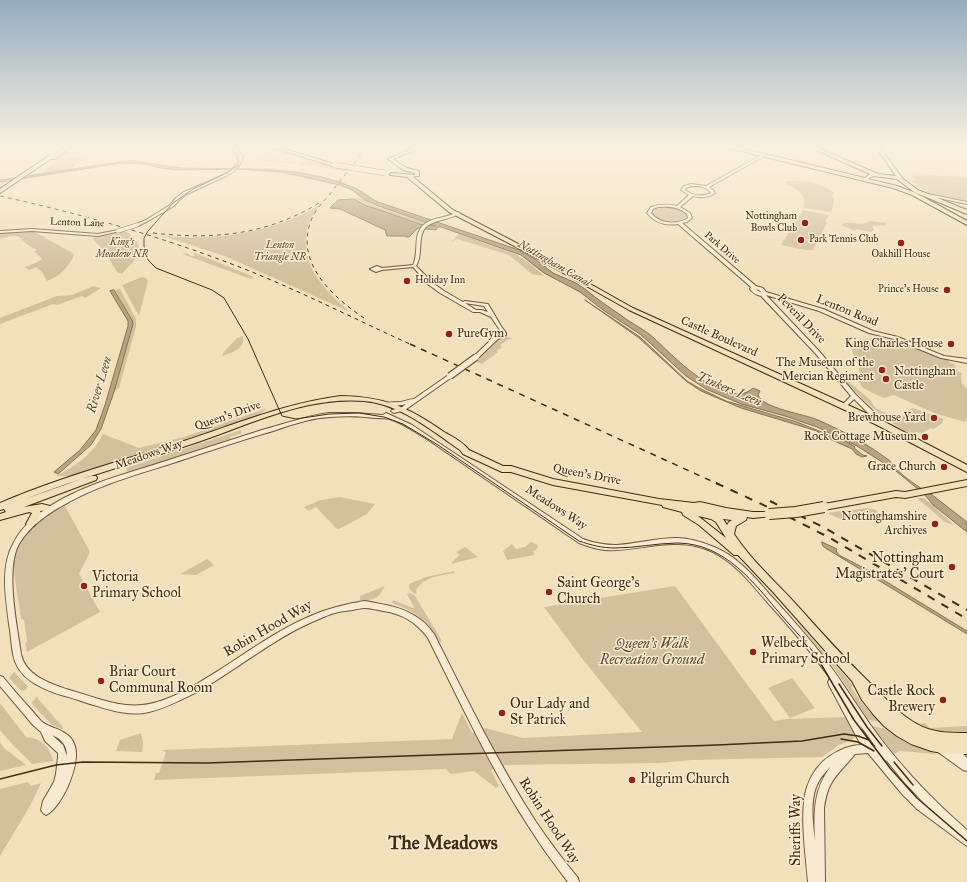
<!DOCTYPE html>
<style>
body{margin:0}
canvas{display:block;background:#f1e0ba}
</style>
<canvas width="967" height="882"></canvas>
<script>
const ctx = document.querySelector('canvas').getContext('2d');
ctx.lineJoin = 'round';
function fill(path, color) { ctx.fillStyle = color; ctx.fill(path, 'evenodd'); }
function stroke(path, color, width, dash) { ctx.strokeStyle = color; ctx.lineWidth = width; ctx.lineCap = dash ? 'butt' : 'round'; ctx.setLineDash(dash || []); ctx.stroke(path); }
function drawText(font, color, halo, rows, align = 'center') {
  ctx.font = font + ' "IM FELL Great Primer",serif'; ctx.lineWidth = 3; ctx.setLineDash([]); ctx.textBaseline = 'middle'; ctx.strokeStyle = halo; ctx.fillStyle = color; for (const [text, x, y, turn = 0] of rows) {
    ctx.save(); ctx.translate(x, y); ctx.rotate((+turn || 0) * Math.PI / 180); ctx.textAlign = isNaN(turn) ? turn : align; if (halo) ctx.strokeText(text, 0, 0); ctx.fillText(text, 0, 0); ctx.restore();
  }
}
fill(new Path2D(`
 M82,157L71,169L41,173L60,158Z
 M275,158L276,161L287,160L298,164L307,160L348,170L344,171L315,166L256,160Z
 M911,173L967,178V201L930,194L921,188L915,186L918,185L912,182L916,180Z
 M787,181C803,180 823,182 835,194H832L834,202L831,212L804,208C807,193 796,189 784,183Z
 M354,198H361L375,206L426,223L423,225L372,207Z
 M319,205C315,212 310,219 308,227C297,263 325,291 350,312L227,257L163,236C216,241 274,233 319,205Z
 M669,207L681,210L687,215L686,217C677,224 659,223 652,214L656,209Z
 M803,210L829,215L825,222L827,223L813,250H805L781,245Z
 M870,221L886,223V225L872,226L874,230L871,232L856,229L855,231L841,225C851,219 860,228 870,221Z
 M123,230C130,233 133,236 137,242C144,256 130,264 122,274L117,272L104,251L93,239L94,237Z
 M25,231L35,232L71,252L74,255C69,267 59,277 47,281L42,272L36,267L29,270L25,267L38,262L42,259L34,251L37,250L28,245L18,236H10L0,239V233Z
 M459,234L515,254L528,262L544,276L532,274L509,255L457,239L451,242Z
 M187,253L191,256H195L194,254L195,253L254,277L251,279L182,254Z
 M142,277L146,278L148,281L139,316L122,285Z
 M94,286L101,288L85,298L82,296L57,305L53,304L0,324V318L57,296L72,295Z
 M120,289L136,319V327L119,388L114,391L133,324L132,320L115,290Z
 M243,336C246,348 232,353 222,356L223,353L237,338Z
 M505,336L513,339H509L500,345L502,347L496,351L498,352L482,364L474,361C481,356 500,337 505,336Z
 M890,338L949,360L948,362L954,364L958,372L962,373L961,375L962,384L967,389V417L965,422L934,413L894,395L884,398L877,395L863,388L858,381C864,364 850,358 852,344C863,336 877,339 889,342Z
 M840,375H846L845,378L847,380C854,386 861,392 868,398C872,401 872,405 876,408C883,413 901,419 909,415L904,412L913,408L943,419L942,423L934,429L931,428L922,433L917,432L912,435C884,420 861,399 840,375Z
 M268,408L257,416L198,438L70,476H56C76,466 94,453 103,434L139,448L184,437Z
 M241,430L242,433L230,437V439L128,473L126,468Z
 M339,497L375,504L367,514L339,529H337L316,507L308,511L304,507L321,500Z
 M917,498H924L954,525L945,522Z
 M65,506L90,552L79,574L100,612L27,652L25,644L27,641L24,620L21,619C19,601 14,582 14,564C15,537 44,517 65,506Z
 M868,508L876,510L879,514C872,518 851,520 842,519C837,518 832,515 827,513Z
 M531,542L538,545L536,550L533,551L534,555L507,560L503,551L512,544L516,549L525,547Z
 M465,547L478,557L451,564L455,559L460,555L456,552Z
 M207,559L214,565L196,575L180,574Z
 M454,571L455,573C443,575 421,577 416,591L417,593L415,594C412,592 408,588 409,584L426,577Z
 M385,586C377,600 376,600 360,600V596Z
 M675,586L774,721L787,719L847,717L855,737L850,741L839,745L822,757L692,760L659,763L506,765L491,770L499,786L496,788L474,771L451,774L446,769L154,780L156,773H159L166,752L163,751V750L452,739L462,713L472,733L485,728L523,738L642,732L584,661L544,607Z
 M410,593L415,596L442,641L440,642C428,621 414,611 392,603L393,600L413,608L414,607L407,594Z
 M792,616L851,683L853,686L851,687L861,702L879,722L869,720L866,717L835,669Z
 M14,672L28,686L26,690L21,691L9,678Z
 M792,678L815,708L790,718L768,688Z
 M38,696V699L63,727V730L51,724L33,705L32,702Z
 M0,703L26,737C41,738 50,747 53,761L32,764L12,744L0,730Z
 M925,723L930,728L967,726V733L943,735L911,725Z
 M872,726L886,729L910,745L936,754L900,751L894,754Z
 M141,733L143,742L142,752L116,751L120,740Z
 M0,742L4,748L26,765L0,771Z
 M28,782L31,786L41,783L30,806L0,856V789Z`), '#d3c19e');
const water = new Path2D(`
 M132,161C149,162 165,167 183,168C241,170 298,164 352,187C362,190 369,198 378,202L519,250L535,259L553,273L576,283L585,289C597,299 610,308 622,316C632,324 646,330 655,339C673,356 727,412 753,388L760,391L758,395C762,408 804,414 818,420C843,431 868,444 890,461C891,463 893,466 895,468C905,478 918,486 929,494H931L967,522V532L933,505L925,495L896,471L857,446L817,427L785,416L741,404L706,389L686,376L640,334L603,310L580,292L544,273L521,255L441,227H438L436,230L418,228L409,237H406V236H387L385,230L340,209L330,208L338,200L354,199L365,205L423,225L436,226L376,205L365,200L352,190L340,185L281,172L238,169L178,170L161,168L146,164L122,163L0,182V180L119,162Z
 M114,290L132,320L133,324L114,392L101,429L91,445L58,474L54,472L80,450L96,430L105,405L128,326V321L110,291Z
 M585,300L640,337L687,381L699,388L726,401L797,422L841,440L842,439L855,447L854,448L863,455L867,456L862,457L856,454L852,449L821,435L817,431L741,408L701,391L686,381L639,338Z
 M822,542L837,549L836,551L839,555L864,568L967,631V634L827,549L823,546Z`);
fill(water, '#b6a381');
stroke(water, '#887355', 1);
const minor = new Path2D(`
 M231,146H234L243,156L240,164L233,172L226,176L187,194L179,200L174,206L148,221L138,226H136V224L146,220L170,205L176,198L184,192L223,175L231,170L237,164L239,156Z
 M763,154L766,155L709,187L713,190L715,193C708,198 701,198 693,196L680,207L690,213L692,218L687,222L682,223L756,286L763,288L766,292L823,309L873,331L898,337L944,356L967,359V363L941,358L894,339L869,333L819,311L766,295L819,351L856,395L878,416L881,422L880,423H876L873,418L854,399L846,407H842L841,406L851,396L815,353L761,296C756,295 753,293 750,289L751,287L678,224C666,226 655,223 647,213L651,207C660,204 668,204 677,206L689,195L681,190L684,186L691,184L706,186ZM691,186C699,186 706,186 711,193C702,197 693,196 685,190L686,188ZM658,207C669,206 679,207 687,214L688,218C676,225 660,224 651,213L653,209ZM755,289L759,290L762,293Z
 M923,193L967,202V204L924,195H923Z
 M457,212L460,213C450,220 437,219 427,226C416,236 424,254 416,266L433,283L444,291L463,302L465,301L488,304L501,326L506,333V335L498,339L478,358H474L473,357L474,356L494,337L502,333L491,317L480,312H473L440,293L429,285L413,267L382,270L376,272L370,269L377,266L382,268L413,265C420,252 411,233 426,223C435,217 447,218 457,212ZM465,303L484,306L488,312L481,310H476Z
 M32,229L98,234L118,230L120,231L98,236L32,231L0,233V231Z
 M450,374L452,375L453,376L452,377L405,410L394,413L391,411L392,410L401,408L406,404C400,406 390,407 385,404C390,401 396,403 401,402C406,401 409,399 414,399Z
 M329,413H355L383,415L386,413L412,425L583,539C594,543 605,545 616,545C636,544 656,538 676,538C689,538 702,542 714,547C739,557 756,579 773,598C792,619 811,640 828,663C846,687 861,713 880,738C905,771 935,802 967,830V846L964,844L917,809L902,794L868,753L855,754C838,775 828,779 824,808L825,882H808C806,856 799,811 807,787C811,775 819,763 830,756C839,750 850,745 861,745L829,685L828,682L830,678C811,652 790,627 768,603C754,587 741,570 723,558C710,549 694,544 677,544C653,543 629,552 605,550C596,549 587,546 579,543L427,439C415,432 403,423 390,419C385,418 380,418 375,418C360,416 345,416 330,417C307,418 287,427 266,433C239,441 212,450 185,459C147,472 105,482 69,502C50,512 30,525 19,544C5,569 17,625 21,654C25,675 49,683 66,689C93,696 121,710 149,704C175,699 202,681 224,667C255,647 284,626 318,613C331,608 340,606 353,603C357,603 361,601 365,601C372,602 379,604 386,605C406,609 422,617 434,634C466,697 497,762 536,822C549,841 563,860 578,878L579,882H568C554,864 541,846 529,827C490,767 460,702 428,638C416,622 403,614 383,611C377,610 371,608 365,608C361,608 357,609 353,610C347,611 341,611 335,613C330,614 324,617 319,619C275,637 239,668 199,691C183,699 166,708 149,712C128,717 107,709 87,703C78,700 70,697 61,695C40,688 17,678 13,654C11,644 11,634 9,624C6,598 0,568 13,544C23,523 44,509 64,498C100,479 140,470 178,457C206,448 234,439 262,430C284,424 306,416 329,413ZM860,725L876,747C868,744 864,732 860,725ZM885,760L887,761L904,782L926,805L908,788ZM831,766C813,790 814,812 815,841C813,822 809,798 819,781C822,775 827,771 831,766Z
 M0,676L3,677C11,687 19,696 27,705C32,710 36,716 41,721C48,727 55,727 63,732C84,743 75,769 68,786C64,795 55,811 46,815L43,813L41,810L43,801L54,782L56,774L58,757V753L45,741L41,732L33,725L0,686ZM52,735C62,739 67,746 67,756L63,745Z
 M941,745L947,748L951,746C957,748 963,753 967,758V771L963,770L938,752L937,749L938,746Z`);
const major = new Path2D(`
 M267,146H275L337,165L333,166Z
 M418,146H425L393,159L407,168L419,171V176H415V173L403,170L388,159Z
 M720,146H730L761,153L865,178L870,174L807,146H814L878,174L896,176L875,146H879L903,179L918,190L967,210V214L914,192L897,179L873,176L868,179L897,186L916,193L967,221V225L912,195L893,188Z
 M392,173L415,175V176L413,177L453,210L528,249L633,308L881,420L967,465V472L875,424L629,310L524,251L449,212L407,177L390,175V174Z
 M341,396C386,397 408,407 444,432C453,437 463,442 469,450L503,466H511L553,479L659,499L694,503L700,502L726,508L753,512H772L773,514L772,516L753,518L747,517L746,520L736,526L734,534C751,560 774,580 794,602C820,631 846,660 873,686C887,700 900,715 917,724C932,733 950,733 967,733V754H948L931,751L911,744L897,736L884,726L873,714L862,700L852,681L773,592L738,555H734L699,525L683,515L682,512L663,507L662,505L553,485L511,472H502L463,454L460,450C431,430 400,404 364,401C303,396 245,427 189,445C134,463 79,478 25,499L90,476H96L97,478L96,480L24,507L42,504L50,506L51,508L50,510L40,511L41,513L34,526H28L26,524L32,513L29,512L0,520V514L6,512L4,509L0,510V503C60,477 122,461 184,441C236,424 286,403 341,396ZM698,516L711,519L716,522L726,538ZM723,519L732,520L729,522L727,525Z
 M967,480V486L905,498L896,497L824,510L821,509L820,507L821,505L824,504L896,491L905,492Z`);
const highway = new Path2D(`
 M66,146H72L55,159H51L0,193V189L54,152H58Z`);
stroke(minor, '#6e593d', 2);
stroke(major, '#432c13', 2);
stroke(highway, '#432c13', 2);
fill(minor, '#f6ebd2');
fill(major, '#f1e0ba');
fill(highway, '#f1e0ba');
stroke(new Path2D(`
 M230,146L239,162L236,167L227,173L193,189L173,203L148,231L144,238V246L148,260L156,268L212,290L224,298L248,339L282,416L296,419L329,414L359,413L384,417L403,424L438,445L579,541C591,545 602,548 615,548C636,548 657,543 678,543C726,544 754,583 782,616C795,631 808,644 819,660`), '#432c13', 1);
stroke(new Path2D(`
 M818,659L854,720L890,768L917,798L967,841
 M839,684L867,727L882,746
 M841,739L858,742L874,751
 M894,762L913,785
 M0,779L56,765L83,762L207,763L717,745L802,741L844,734L858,736L869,740`), '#432c13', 1.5);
stroke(new Path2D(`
 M0,196C86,215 170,239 252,272C306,294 359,321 412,345
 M153,233C213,240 267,235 319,203
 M364,318C331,296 292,260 313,216C317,208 324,201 330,194C342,178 355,163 367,146`), '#432c13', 1, [4, 4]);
stroke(new Path2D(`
 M410,344L718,484`), '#432c13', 1.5, [6, 6]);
stroke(new Path2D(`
 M716,483L785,515L830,538L967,619
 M770,501L825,528L967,610`), '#432c13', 2, [8, 8]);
const minorBridgeFar1 = new Path2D(`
 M118,231L137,225`);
const minorBridge = new Path2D(`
 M450,376L476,357`);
const majorBridgeFar1 = new Path2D(`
 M335,165L385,173`);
const majorBridge = new Path2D(`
 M769,514L796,512L824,507`);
const highwayBridge = new Path2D(`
 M52,153L59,146`);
stroke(minorBridgeFar1, '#6e593d', 4.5, []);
stroke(minorBridge, '#6e593d', 8, []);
stroke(majorBridgeFar1, '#432c13', 6, []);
stroke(majorBridge, '#432c13', 12, []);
stroke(highwayBridge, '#432c13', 6, []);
stroke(minorBridgeFar1, '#f6ebd2', 3.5);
stroke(minorBridge, '#f6ebd2', 5.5);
stroke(majorBridgeFar1, '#f1e0ba', 5);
stroke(majorBridge, '#f1e0ba', 10);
stroke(highwayBridge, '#f1e0ba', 5.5);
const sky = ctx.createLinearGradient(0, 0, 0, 270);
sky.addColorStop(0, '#94adbf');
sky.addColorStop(0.54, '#f9f1e0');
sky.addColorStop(1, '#f9f1e000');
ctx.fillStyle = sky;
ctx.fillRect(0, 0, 967, 270);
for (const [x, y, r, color] of [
 [805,223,4,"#8f2418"],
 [801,240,4,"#8f2418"],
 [901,243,4,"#8f2418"],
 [407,281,4,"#8f2418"],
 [947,290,4,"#8f2418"],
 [449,334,4,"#8f2418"],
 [951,344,4,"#8f2418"],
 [882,370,4,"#8f2418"],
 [886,379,4,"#8f2418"],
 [934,418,4,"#8f2418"],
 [925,437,4,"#8f2418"],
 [944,467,4,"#8f2418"],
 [935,524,4,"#8f2418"],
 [952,567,4,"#8f2418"],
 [84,586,4,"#8f2418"],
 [549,592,4,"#8f2418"],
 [753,652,4,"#8f2418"],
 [101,681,4,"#8f2418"],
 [943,700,4,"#8f2418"],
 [502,713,4,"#8f2418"],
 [632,780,4,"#8f2418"]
]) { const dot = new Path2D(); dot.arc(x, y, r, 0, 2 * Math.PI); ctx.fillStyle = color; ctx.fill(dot); stroke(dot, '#f6ebd2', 1.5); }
drawText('10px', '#432c13', '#f6ebd2', [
 ["Nottingham",797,217],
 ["Bowls Club",797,229],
 ["Park Tennis Club",809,240,"left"],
 ["Oakhill House",901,255,"center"],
 ["Holiday Inn",415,281,"left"],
 ["Prince's House",939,290]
], 'right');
drawText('10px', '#432c13', '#f6ebd2', [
 ["Lenton Lane",77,223,2],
 ["Park Drive",722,248,41]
]);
drawText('italic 10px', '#604a2f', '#f6ebd2', [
 ["King's",122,243],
 ["Meadow NR",122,255],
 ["Lenton",280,246],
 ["Triangle NR",280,258]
]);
drawText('italic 11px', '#604a2e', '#f6ebd2', [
 ["Nottingham Canal",554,264,30]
]);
drawText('12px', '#432c13', '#f6ebd2', [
 ["Lenton Road",847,311,22],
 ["Peveril Drive",801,319,46],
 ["Castle Boulevard",719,337,24],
 ["Queen's Drive",228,416,-19],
 ["Meadows Way",149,455,-19],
 ["Queen's Drive",587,475,11],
 ["Meadows Way",556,508,33]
]);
drawText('12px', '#432c13', '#f6ebd2', [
 ["PureGym",457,334,"left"],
 ["King Charles House",943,344],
 ["The Museum of the",874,363],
 ["Mercian Regiment",874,377],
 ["Nottingham",894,372,"left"],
 ["Castle",894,386,"left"],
 ["Brewhouse Yard",926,418],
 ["Rock Cottage Museum",917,437],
 ["Grace Church",936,467],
 ["Nottinghamshire",927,517],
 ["Archives",927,531]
], 'right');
drawText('italic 13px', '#604a2e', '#f6ebd2', [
 ["River Leen",100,385,-73],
 ["Tinkers Leen",729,390,23]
]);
drawText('14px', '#432c13', '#f6ebd2', [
 ["Nottingham",944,559,"right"],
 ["Magistrates' Court",944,575,"right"],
 ["Victoria",92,578],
 ["Primary School",92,594],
 ["Saint George's",557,584],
 ["Church",557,600],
 ["Welbeck",761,644],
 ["Primary School",761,660],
 ["Briar Court",109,673],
 ["Communal Room",109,689],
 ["Castle Rock",935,692,"right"],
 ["Brewery",935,708,"right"],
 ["Our Lady and",510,705],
 ["St Patrick",510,721],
 ["Pilgrim Church",640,780]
], 'left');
drawText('14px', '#432c13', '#f6ebd2', [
 ["Robin Hood Way",268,629,-30],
 ["Robin Hood Way",549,821,57],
 ["Sheriffs Way",797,830,-90]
]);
drawText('italic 14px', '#604a2f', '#f6ebd2', [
 ["Queen's Walk",652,645],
 ["Recreation Ground",652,661]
]);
drawText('bold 19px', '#432c13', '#f6ebd2', [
 ["The Meadows",443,844]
]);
</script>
